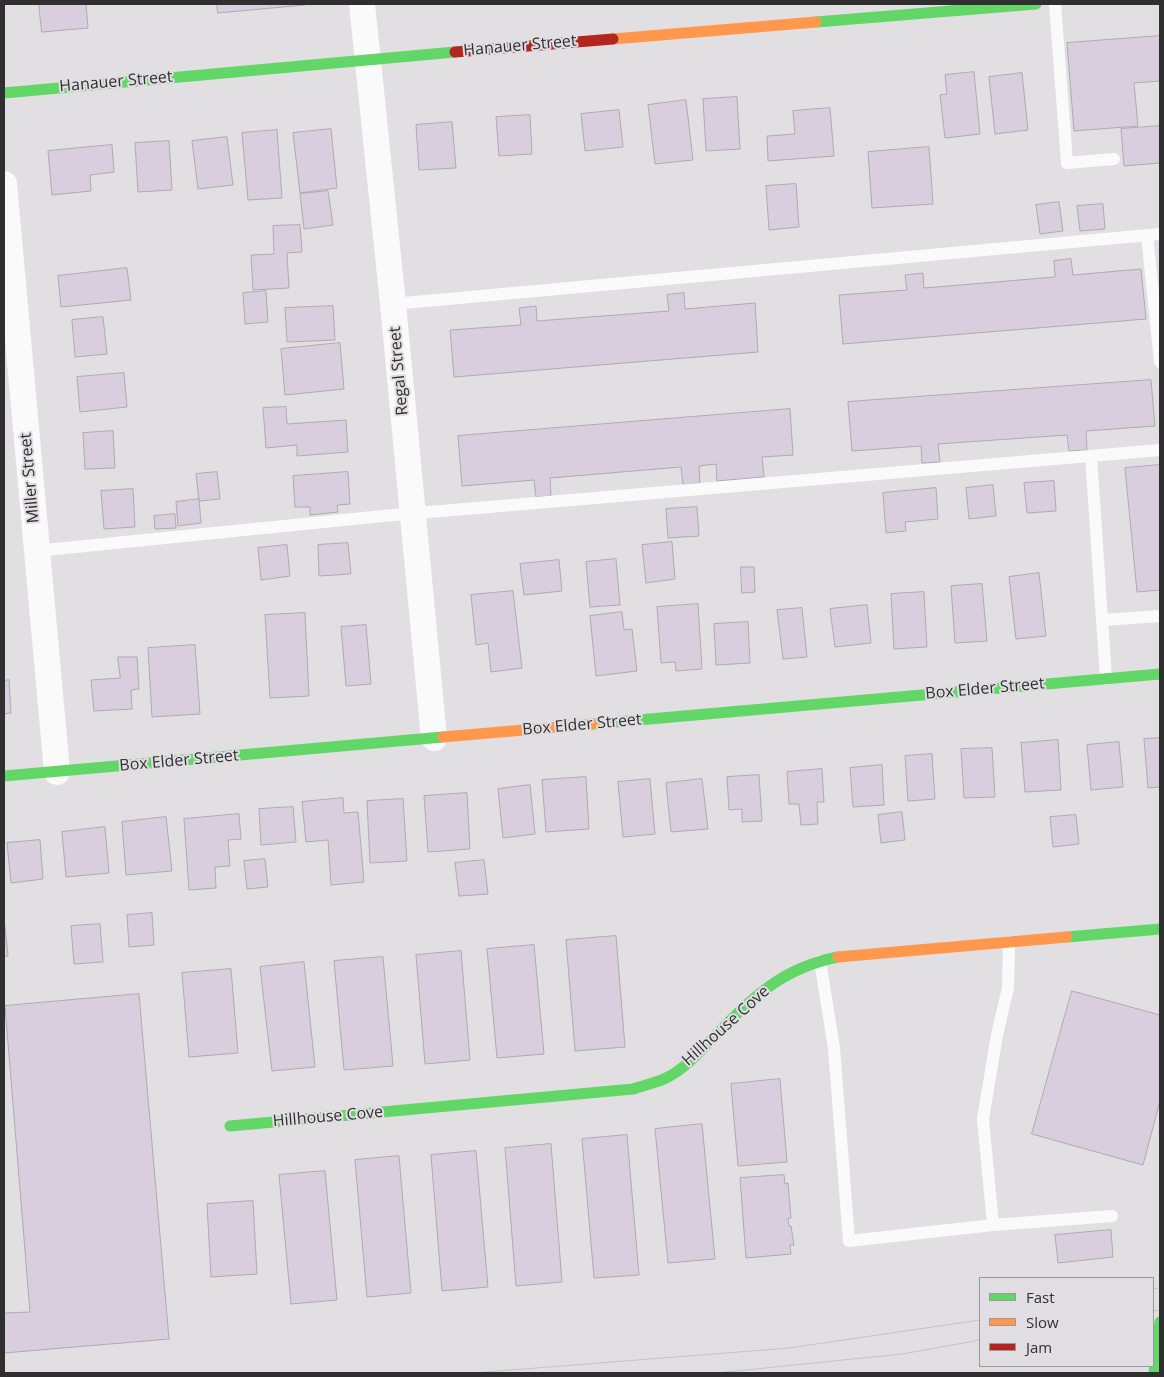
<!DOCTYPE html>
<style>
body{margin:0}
#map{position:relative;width:1164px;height:1377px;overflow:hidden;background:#e1dfe2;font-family:"Open Sans",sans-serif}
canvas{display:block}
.frame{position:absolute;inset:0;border:5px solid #302f30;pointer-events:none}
.legend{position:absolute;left:979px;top:1277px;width:175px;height:90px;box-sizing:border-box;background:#e1dee3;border:1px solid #9a989b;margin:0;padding:6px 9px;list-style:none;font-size:15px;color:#302f30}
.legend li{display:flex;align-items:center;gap:10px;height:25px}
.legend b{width:25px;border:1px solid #9a989b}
</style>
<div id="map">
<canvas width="1164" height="1377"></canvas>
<div class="frame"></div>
<ul class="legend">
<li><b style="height:6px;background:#63d668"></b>Fast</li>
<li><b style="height:6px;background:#ff974d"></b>Slow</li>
<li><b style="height:6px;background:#b3261e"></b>Jam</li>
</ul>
</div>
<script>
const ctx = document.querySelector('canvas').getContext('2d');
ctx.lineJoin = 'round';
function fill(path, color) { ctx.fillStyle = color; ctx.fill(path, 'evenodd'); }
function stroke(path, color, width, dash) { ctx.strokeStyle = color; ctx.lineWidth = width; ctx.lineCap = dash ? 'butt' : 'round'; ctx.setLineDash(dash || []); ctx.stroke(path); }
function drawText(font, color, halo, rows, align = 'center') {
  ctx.font = font + ' "Open Sans",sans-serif'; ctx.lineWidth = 4; ctx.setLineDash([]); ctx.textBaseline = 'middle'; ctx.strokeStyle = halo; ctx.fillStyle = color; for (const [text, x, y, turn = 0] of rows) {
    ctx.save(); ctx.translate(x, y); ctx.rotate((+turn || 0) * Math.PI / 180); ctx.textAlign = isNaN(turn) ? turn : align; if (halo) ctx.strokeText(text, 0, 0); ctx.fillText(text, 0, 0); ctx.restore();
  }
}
const building = new Path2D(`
 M39,4H86L88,28L42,32Z
 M217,4H305V5L218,13Z
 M1160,36V81L1134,83L1138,126L1074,131L1067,43Z
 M974,72L980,134L945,138L940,95L947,94L945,75Z
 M1022,73L1028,130L995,134L989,77Z
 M737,97L740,149L706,151L703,99Z
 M686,100L693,160L655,164L648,105Z
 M830,108L834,156L768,161L767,136L795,134L793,111Z
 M619,110L623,147L585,151L581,114Z
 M530,115L532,154L499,156L496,117Z
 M452,122L456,168L419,170L416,125Z
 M1160,126V163L1124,166L1121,129Z
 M331,129L337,188L300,193L293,133Z
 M277,130L282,198L248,200L242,133Z
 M227,137L233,185L198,189L192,141Z
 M169,141L172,190L138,192L135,143Z
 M112,145L114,172L90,175L91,191L52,195L48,151Z
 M929,147L933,204L872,208L868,152Z
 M796,184L799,227L769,230L766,186Z
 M328,191L333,225L304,229L300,194Z
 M1059,202L1063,231L1040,234L1036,205Z
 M1103,204L1105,229L1080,231L1077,206Z
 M300,225L302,252L287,253L289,288L253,290L251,255L274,254L273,226Z
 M1071,259L1073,275L1141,269L1146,319L843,344L839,295L907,290L905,275L923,273L924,288L1055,277L1054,261Z
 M127,268L131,300L61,307L58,276Z
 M266,291L268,322L245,324L243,293Z
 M684,293L685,309L755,303L758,352L454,377L450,330L521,325L519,308L536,306L537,321L669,311L667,295Z
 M333,306L335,340L287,342L285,308Z
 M103,317L107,354L75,357L72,320Z
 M340,343L344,389L285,395L281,349Z
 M124,373L127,407L80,412L77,377Z
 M1151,380L1155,426L1086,431L1087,450L1069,451L1067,435L938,444L940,462L922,463L921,446L852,451L848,402Z
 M286,407L287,424L346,420L348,452L297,456V445L266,448L263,408Z
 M790,409L793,455L762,457L764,477L717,481L716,464L699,466L700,483L683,485L681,467L550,478L551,496L536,497L534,480L462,486L458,436Z
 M113,431L115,468L85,469L83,433Z
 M1160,465V590L1137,592L1125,468Z
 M217,472L220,499L199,501L196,474Z
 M348,472L350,504L337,505L338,512L310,515V507H295L293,476Z
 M1054,481L1056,511L1027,513L1024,483Z
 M993,485L996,516L969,519L966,488Z
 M936,488L938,519L905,522L906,531L886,533L883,493Z
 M133,489L135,527L104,529L101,491Z
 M199,499L201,523L178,526L176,502Z
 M697,507L699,536L668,538L666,509Z
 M175,514L176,528L155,529L154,516Z
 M672,542L675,579L646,583L642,545Z
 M348,543L351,574L319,576L318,545Z
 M287,545L290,576L261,580L258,548Z
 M616,559L620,605L590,607L586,562Z
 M559,560L562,591L524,595L520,564Z
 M741,567H754L755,592L742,593Z
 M1039,573L1046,636L1016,639L1009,577Z
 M982,584L987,641L955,643L951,586Z
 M513,591L522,668L491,672L488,643L476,645L471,595Z
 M924,592L927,647L894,649L891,594Z
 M698,604L702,669L676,671L675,662L661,663L657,607Z
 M867,605L871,643L835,647L830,609Z
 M802,608L807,657L783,659L777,610Z
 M622,612L624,630L632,629L637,671L596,676L590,616Z
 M305,613L309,696L270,698L265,615Z
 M748,622L750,663L716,665L714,624Z
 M366,625L371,684L346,686L341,627Z
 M195,645L200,714L152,717L148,648Z
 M118,657H137L139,689L131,690L132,709L94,711L91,680L120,678Z
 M9,680L11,713L4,714V681Z
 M1160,738V787L1148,788L1144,739Z
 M1058,740L1061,790L1025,792L1021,743Z
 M1119,742L1123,787L1091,790L1087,745Z
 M992,748L995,797L964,798L961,749Z
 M932,754L935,799L908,801L905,756Z
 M882,765L884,805L853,807L850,768Z
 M822,769L824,802H817L818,824L801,825L799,804H789L787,772Z
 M759,775L762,821L742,822V809L729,810L727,777Z
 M586,777L589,829L546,832L542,780Z
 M650,779L655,834L623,837L618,782Z
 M702,779L708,829L671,832L666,783Z
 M530,785L535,834L503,838L498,789Z
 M467,793L470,849L428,852L424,796Z
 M343,798L344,813L358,812L364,882L331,885L328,840L306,842L302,802Z
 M403,799L407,861L370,863L367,801Z
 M293,807L296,842L261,845L259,809Z
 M902,812L905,840L881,843L878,815Z
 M239,814L241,839L228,840L230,866L215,867L216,888L189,890L184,819Z
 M1076,815L1079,844L1053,847L1050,817Z
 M166,817L172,871L126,875L122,822Z
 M105,827L109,873L66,877L62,832Z
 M40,840L43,879L11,883L7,843Z
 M265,859L268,887L247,889L244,861Z
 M484,860L488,894L459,896L455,863Z
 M152,913L154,945L129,947L127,915Z
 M100,924L103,962L74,964L71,926Z
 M5,926L8,956H4V927Z
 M616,936L625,1047L575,1051L566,940Z
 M534,945L544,1054L497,1058L487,949Z
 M461,951L470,1060L425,1064L416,955Z
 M383,957L393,1066L344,1070L334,961Z
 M304,962L315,1067L272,1071L260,967Z
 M231,969L238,1053L189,1057L182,973Z
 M1072,991L1160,1015V1101L1143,1165L1032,1134Z
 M139,994L169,1339L4,1353V1313L30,1312L5,1006Z
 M780,1079L787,1162L738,1166L731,1084Z
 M702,1124L715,1259L668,1263L655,1129Z
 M627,1135L639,1275L594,1278L582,1139Z
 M551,1144L562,1282L516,1286L505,1148Z
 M476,1151L488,1287L442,1291L431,1155Z
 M399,1156L411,1293L367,1297L355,1160Z
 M325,1171L337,1300L291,1304L279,1175Z
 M784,1175L785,1184L788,1183L791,1218H788L789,1226H791L794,1245H790L791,1254L746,1258L740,1178Z
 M253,1201L257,1274L211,1277L207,1204Z
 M1111,1230L1113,1257L1058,1263L1055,1235Z`);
fill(building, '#d8cede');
stroke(building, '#adabae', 1);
stroke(new Path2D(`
 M1055,4L1067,163L1114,159
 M1147,235L1160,362
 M393,304L1160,234
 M1091,456L1106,679
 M36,551L383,516L1160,450
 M1103,620L1160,616
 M820,961L834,1048L849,1241L993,1225L1112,1216
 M993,1225L983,1119L997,1035L1008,988L1009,942`), '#fafafb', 12);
stroke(new Path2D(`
 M362,4L393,304L434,738
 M4,184L57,772`), '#fafafb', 26);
stroke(new Path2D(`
 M816,22L1036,4
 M4,93L455,52
 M593,724L1160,674
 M4,776L443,737
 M1067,937L1160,929
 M230,1126L633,1089C644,1085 656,1083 666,1078C683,1070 699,1053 712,1039C751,999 781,968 838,957
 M1154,1373L1160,1322`), '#63d668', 11);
stroke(new Path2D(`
 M613,39L816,22
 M443,737L593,724
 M838,957L1067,937`), '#ff974d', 11);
stroke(new Path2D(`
 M455,52L613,39`), '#b3261e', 11);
stroke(new Path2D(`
 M1153,1289L1160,1288
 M1153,1311L1160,1310
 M473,1373L789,1348L980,1320
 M716,1373L902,1354L980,1340`), '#c4c4c4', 1);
drawText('16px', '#302f30', '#e1dee3', [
 ["Hanauer Street",520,46,-5],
 ["Hanauer Street",116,82,-5],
 ["Regal Street",399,371,-95],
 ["Miller Street",30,478,-95],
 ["Box Elder Street",985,689,-5],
 ["Box Elder Street",582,725,-5],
 ["Box Elder Street",179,761,-5],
 ["Hillhouse Cove",726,1026,-42],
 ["Hillhouse Cove",328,1117,-5]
]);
</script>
